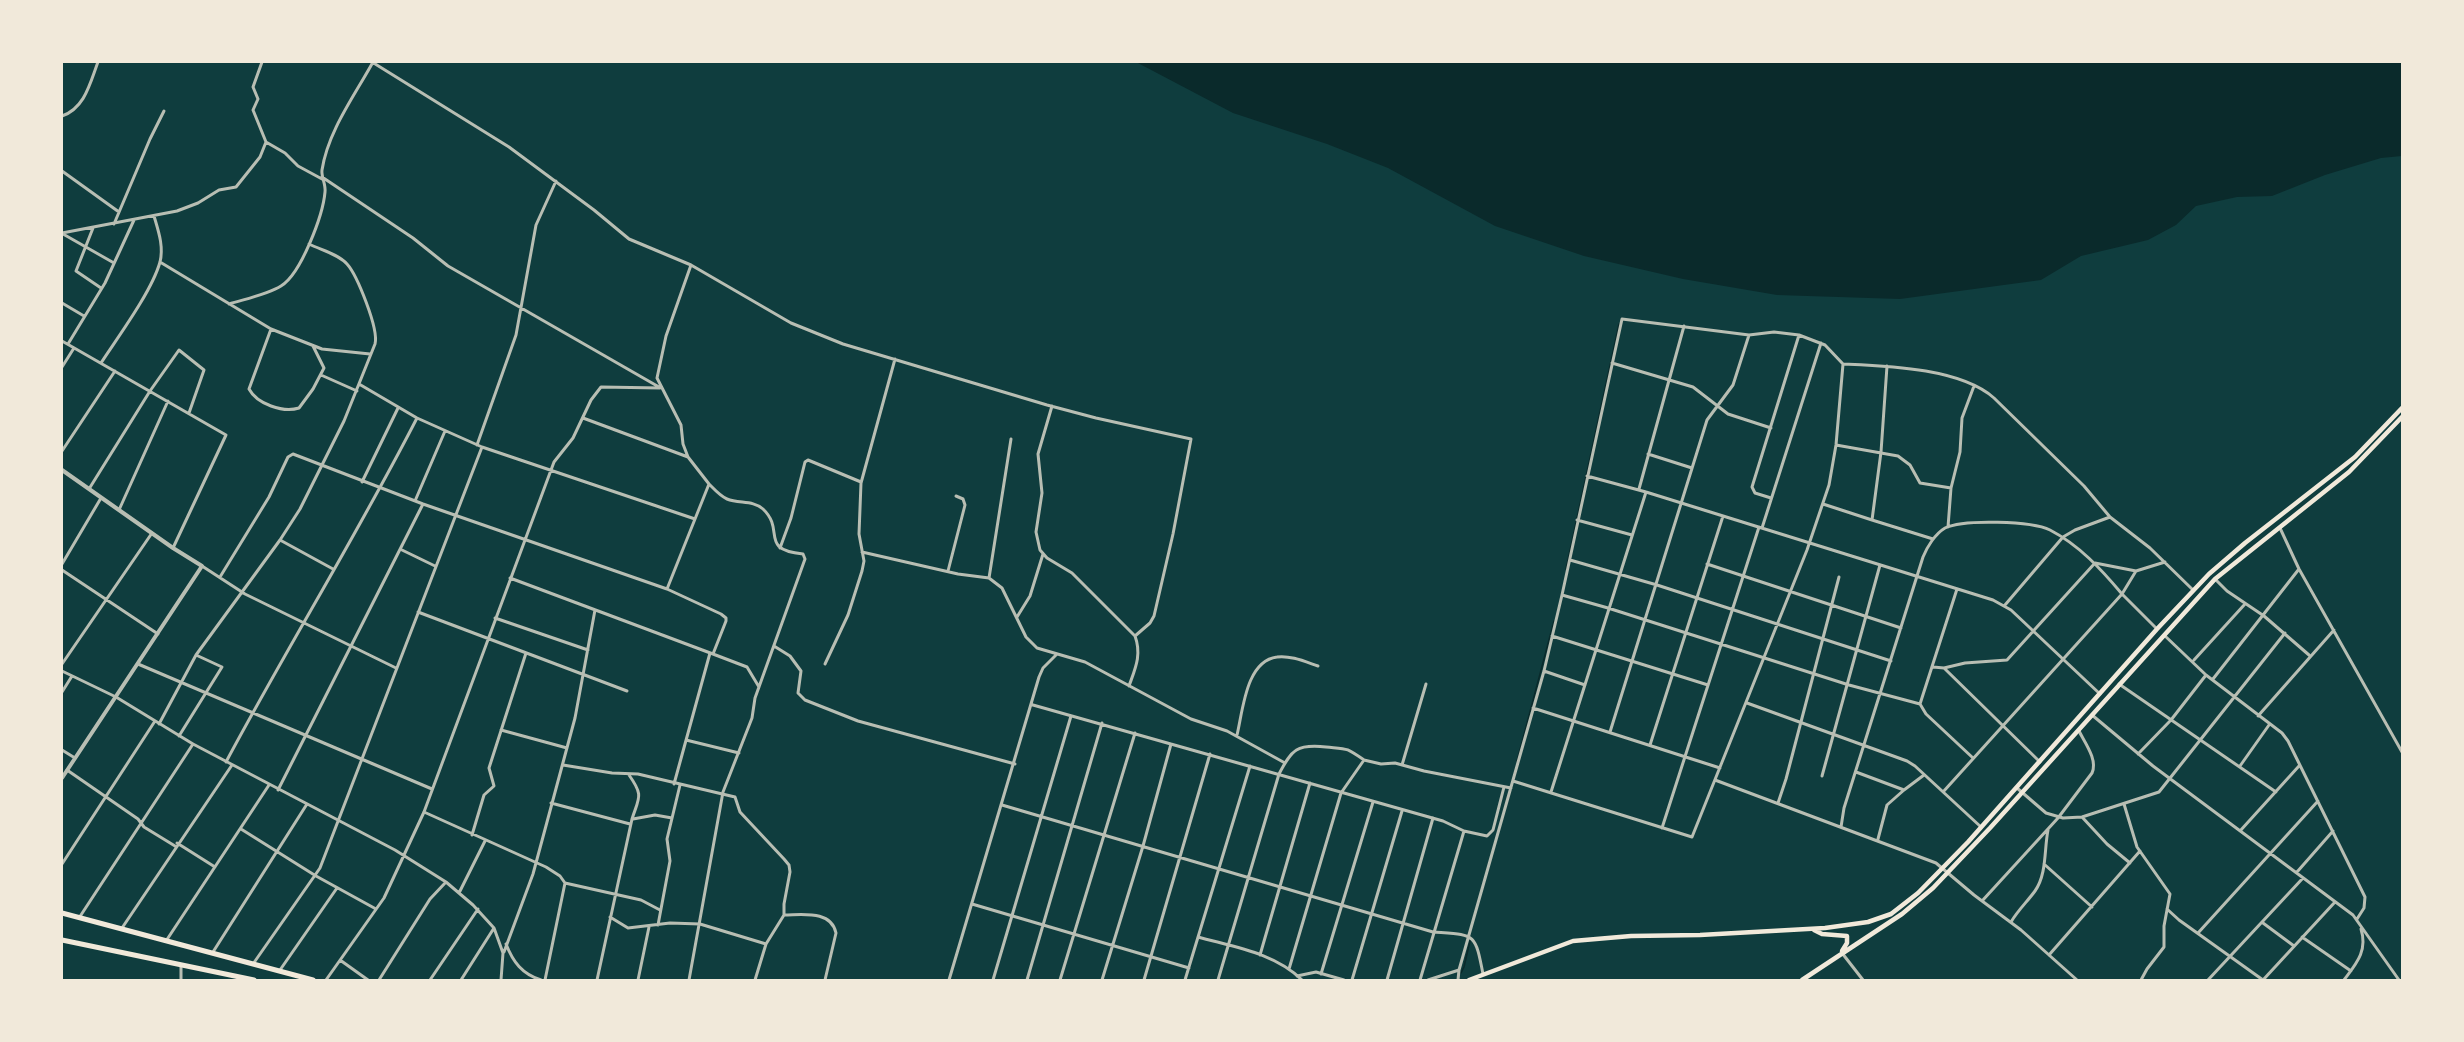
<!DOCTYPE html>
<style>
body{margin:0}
#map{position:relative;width:2464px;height:1042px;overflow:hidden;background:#0f3d3e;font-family:Arial,sans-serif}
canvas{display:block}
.frame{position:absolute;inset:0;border:63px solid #f1e9da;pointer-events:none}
</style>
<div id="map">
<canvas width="2464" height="1042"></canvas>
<div class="frame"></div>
</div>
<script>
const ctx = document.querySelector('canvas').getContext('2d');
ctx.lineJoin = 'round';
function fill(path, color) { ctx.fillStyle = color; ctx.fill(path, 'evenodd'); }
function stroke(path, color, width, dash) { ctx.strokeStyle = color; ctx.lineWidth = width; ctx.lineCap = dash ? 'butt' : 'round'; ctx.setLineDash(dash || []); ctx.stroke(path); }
fill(new Path2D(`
 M1136,62H2402V156L2381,158L2325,175L2272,196L2237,197L2196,206L2176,225L2148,240L2081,256L2041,280L1900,299L1777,295L1683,279L1584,256L1495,226L1388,168L1327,144L1233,113Z`), '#0a2a2b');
stroke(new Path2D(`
 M1566,569L1619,324
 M1517,761L1554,621
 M1461,973L1464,967L1470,941`), '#0a2a2b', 1.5);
stroke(new Path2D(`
 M372,62L509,147L594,210L629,239L691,265L791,323L843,344L1047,405L1096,418L1191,439L1173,534L1154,616L1150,623L1135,636
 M62,116C85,108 90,83 98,62
 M266,142L285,153L298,166L322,179
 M62,171L119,212
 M322,177L413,238L448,266L659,387
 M114,224L150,139L164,111
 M93,228L76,271L101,288
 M62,233L177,211L198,203L219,190L236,187L260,157L266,142L253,110L258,99L253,87L262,62
 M63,234L114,263
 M160,262L271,329L322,349L370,354
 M62,303L84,316
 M229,304C245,299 266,295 281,286C301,274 323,215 325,192C326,184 321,177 322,170C328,131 355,95 373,62
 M271,329L249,389C257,404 283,413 299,408L313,389L324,368L313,346
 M62,341L226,435L173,548
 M68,344L105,283L134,220
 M101,363C118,337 152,291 160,262C164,246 158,230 154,216
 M1612,363L1693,387L1728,414L1771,428
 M62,367L74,348
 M321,375L357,391
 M359,384L417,418L482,447L695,519
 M1052,406L1038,454L1042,493L1036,532L1040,550L1047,558L1072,573L1135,636C1142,655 1135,669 1129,686
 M583,418L688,457
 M477,445L516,335L536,225L556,181
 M1836,445L1898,456L1910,465L1920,483L1951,488
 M62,451L115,371
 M1648,454L1692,468
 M1587,476L1646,492L1993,600L2011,610L2100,694
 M362,482L398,408
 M89,489L150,391L179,350L204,370L189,413
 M1639,489L1684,326
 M1771,498L1755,493L1752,487L1799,335
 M415,501L445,431
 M1823,504L1872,520L1881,452L1887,366
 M119,510L168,401
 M1577,520L1632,535
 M1872,520L1933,539
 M1948,527L1951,488L1960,452L1962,418L1974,386
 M1762,528L1821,343
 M2280,528L2299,569L2402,752
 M280,540L333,569
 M780,548L791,518L805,462L808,460L861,482
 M402,550L435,566
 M862,552L958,574L989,578L1002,588L1026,637L1037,648L1085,662L1191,719L1227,731L1285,763
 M1570,560L1657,585L1891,661
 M62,564L101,498
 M1707,564L1901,628
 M202,566L245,594L396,668
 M62,570L158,634
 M948,571L965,505L963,499L956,496
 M220,577L269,497L288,457L293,454L423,504L667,589L721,614L726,618V621L713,654L747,667L759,687
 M510,578L713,654
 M989,578L1011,439
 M2215,579L2227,591L2264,616L2309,655
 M667,589L709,484L688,457L683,444L681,425L657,378L666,336L691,265
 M1562,595L1608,608L1849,685L1920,704L1926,714L1973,758
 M2005,605L2063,537L2075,530L2110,517
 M418,612L627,691
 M1017,617L1030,596L1043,554
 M495,618L588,650
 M2164,635L2206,675L2282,733L2288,741L2365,897L2364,908L2357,919
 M1552,636L1708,685
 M774,646L790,656L801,671L798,693L805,700L858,721L1015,764
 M2194,660L2245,604
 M62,664L152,533
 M138,664L432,789
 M825,664L848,615L862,571L864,561L859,534L861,483L895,359
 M1933,667L1944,668L2040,762
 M1944,668L1965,663L2007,660L2095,563L2136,571
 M62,671L116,697L193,744L395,850L446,882L473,905L494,928L503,953L501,980
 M1544,671L1585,685
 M2213,679L2299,569
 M2119,684L2276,792
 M62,692L72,676
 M1747,703L1907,761L1915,766L1981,827
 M1920,704L1957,589
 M1033,705L1443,821L1464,831L1487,836L1493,830L1504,787
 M1533,708L1720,768
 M2092,715L2153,766L2353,915L2399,980
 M2258,716L2334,630
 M159,724L196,655L280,540L300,509L344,421L375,344C379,329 357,275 347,264C338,254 321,250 309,244
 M501,730L567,748
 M1610,732L1707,420L1733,385L1749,335
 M1237,735C1243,710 1246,661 1277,657C1290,655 1306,662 1318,666
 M179,736L222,667L196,655
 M686,740L739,753
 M1650,745L1723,516
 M62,750L75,758
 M2138,754L2171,720L2206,675
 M226,762C288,646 357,535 417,418
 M563,765L612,773L638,774L735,797L740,812L784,859L789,865L790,872L784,904V915L766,944L755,980
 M1402,765L1426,684
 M2240,766L2269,725
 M67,770L138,819L144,827L175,846
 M1856,772L1904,790L1924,775
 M1822,776L1880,565
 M1715,780L1936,863L1974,895L2021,930L2077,980
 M1513,781L1692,837L1807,550L1829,485L1836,445L1843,364
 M674,784L710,653
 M2017,788L2046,813L2063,818L2082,817L2159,792L2285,633
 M278,790L423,504
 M1551,792L1646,492
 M1943,792L2122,594L2157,629
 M551,803L630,824
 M1778,803L1786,779L1839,577
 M2124,804L2137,847L2170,894L2164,926V947L2147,969L2141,980
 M1002,805L1433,932C1475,935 1475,932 1483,974
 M424,812L546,867L560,876L565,883L641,900L660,910
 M2082,817L2107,844L2130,863
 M633,819L655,815L672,818
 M1841,827L1844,808L1923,557C1927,547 1935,534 1945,528C1963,519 2032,521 2050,530C2079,545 2101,569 2122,594L2136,571L2165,562
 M1662,828L1759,527
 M241,829L316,876L376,909
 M2240,831L2299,766
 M472,835L484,795L494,786L489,768L526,653
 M1878,839L1887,805L1904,790
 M177,843L215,867
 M62,864L155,721
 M2044,864L2092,907
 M2297,872L2333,831
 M459,893L485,841
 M1982,901L2058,818L2092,773C2098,760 2085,743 2079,731
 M972,904L1189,968
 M2167,909L2179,920L2263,980
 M784,915C803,915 831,910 836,933L825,980
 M610,917L628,928L670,923L700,924L766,944
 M79,918L193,744
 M2011,922C2018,910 2027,902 2035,891C2047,874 2044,850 2048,830
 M2263,923L2294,946
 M658,925L670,861L667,839L680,785
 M122,928L232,765
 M2198,933L2318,801
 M1198,937C1234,947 1275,953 1302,980
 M2302,937L2351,971
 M166,941L269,785
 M506,944C513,962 522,974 541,980
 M213,952L307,804
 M504,952L533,874L575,718L595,610
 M1842,953L1863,980
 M1260,955L1310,783
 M2049,955L2140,851
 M340,960L368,980
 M253,964L320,868L482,447
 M1289,969L1341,793L1364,760L1381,764L1395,763L1424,771L1511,788
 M280,970L337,888
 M1321,974L1373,802
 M1297,976L1316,972L1344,980
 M181,980V965
 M326,980L384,898L424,812L554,462L573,438L591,400L601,387L660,388
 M379,980L430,899L446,882
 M430,980L478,909
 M461,980L494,928
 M545,980L565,883
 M597,980L632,819C639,797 644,796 629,775
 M638,980L649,927
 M689,980L723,792L752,718L755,698L805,559L803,554C758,549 786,531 763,509C753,500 739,504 727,499C720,496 714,489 709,484
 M949,980L1039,677L1043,668L1056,655
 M993,980L1071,716
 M1027,980L1102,723
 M1060,980L1135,733
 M1102,980L1143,846L1171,744
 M1144,980L1210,754
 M1185,980L1250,766
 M1218,980L1279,774C1292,749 1297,744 1326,747C1348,749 1345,747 1364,760
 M1352,980L1402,811
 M1387,980L1433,818
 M1420,980L1464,831
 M1428,980L1459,970
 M1458,980L1459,970L1544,671L1562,595L1622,319L1749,335L1774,332L1799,335L1825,345L1843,364C1887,366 1960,368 1994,398L2084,486L2110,517L2150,548L2193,590
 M2208,980L2303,878
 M2263,980L2335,902
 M2344,980C2356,964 2368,951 2361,929`), '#b8beb3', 3);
stroke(new Path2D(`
 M62,470L173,548L202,566L62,778`), '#b8beb3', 4);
stroke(new Path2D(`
 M1814,930L1822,934L1847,936V943L1842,951
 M1469,980L1573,941L1631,936L1700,935L1825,928L1868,922L1891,914L1918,893L1968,842L2157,629L2209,574L2245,543L2355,457L2402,408
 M1802,980L1902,914L1933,888L1990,828L2215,579L2349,472L2402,417`), '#f1e9da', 4.5);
stroke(new Path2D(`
 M62,913L313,980
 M62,940L254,980`), '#f1e9da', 5);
</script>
